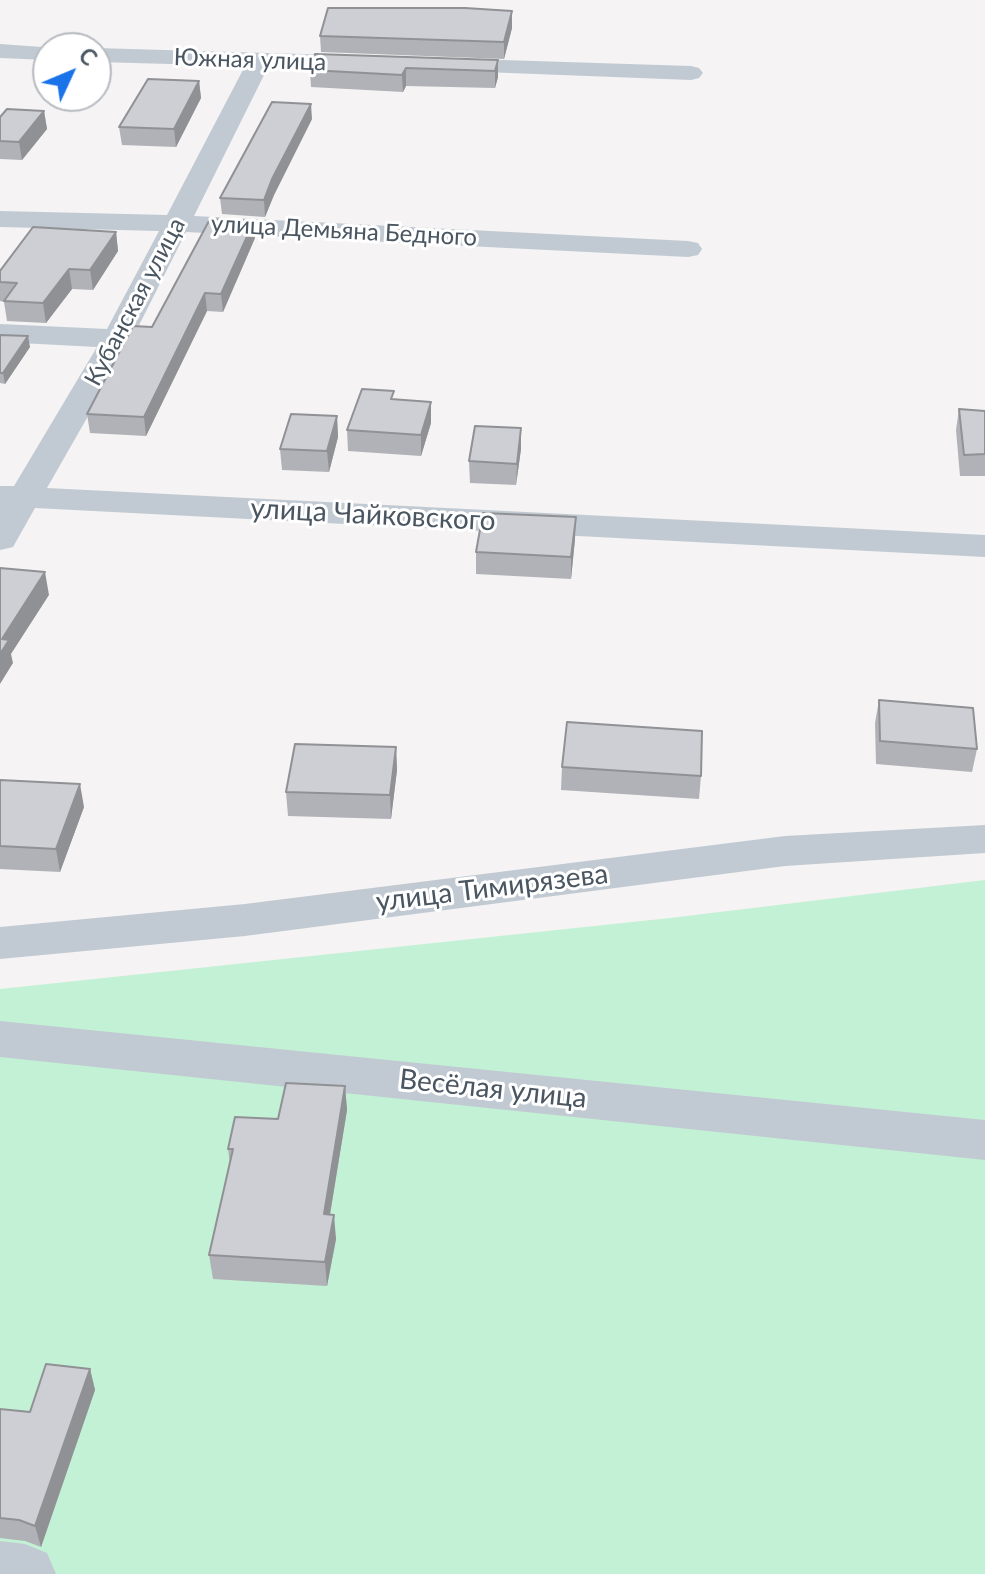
<!DOCTYPE html>
<meta charset="utf-8">
<style>
body{margin:0}
#map{position:relative;width:985px;height:1574px;overflow:hidden;background:#f5f3f3;font-family:Lato,sans-serif}
canvas{display:block}
.north{position:absolute;left:32px;top:32px;width:80px;height:80px;box-sizing:border-box;background:#fff;border:2px solid #b7bbc0;border-radius:50%;rotate:46deg;font-size:22px;font-weight:700;line-height:32px;text-align:center;color:#4a5661}
.north::after{content:'';display:block;margin:auto;width:28px;height:36px;background:#1a73e8;clip-path:polygon(50% 0,100% 100%,50% 72%,0 100%)}
</style>
<div id="map">
<canvas width="985" height="1574"></canvas>
<div class="north">С</div>
</div>
<script>
const ctx = document.querySelector('canvas').getContext('2d');
ctx.lineJoin = 'round';
function fill(path, color) { ctx.fillStyle = color; ctx.fill(path, 'evenodd'); }
function stroke(path, color, width, dash) { ctx.strokeStyle = color; ctx.lineWidth = width; ctx.lineCap = dash ? 'butt' : 'round'; ctx.setLineDash(dash || []); ctx.stroke(path); }
function drawText(font, color, halo, rows, align = 'center') {
  ctx.font = font + ' Lato,sans-serif'; ctx.lineWidth = 6; ctx.setLineDash([]); ctx.textBaseline = 'middle'; ctx.strokeStyle = halo; ctx.fillStyle = color; for (const [text, x, y, turn = 0] of rows) {
    ctx.save(); ctx.translate(x, y); ctx.rotate((+turn || 0) * Math.PI / 180); ctx.textAlign = isNaN(turn) ? turn : align; if (halo) ctx.strokeText(text, 0, 0); ctx.fillText(text, 0, 0); ctx.restore();
  }
}
fill(new Path2D(`
 M985,880V1574H0V989L670,918Z`), '#c3f1d5');
fill(new Path2D(`
 M0,44L56,48H48V60L0,58Z
 M96,48L370,56L378,58L382,63L378,68L370,70L268,67L194,216L688,241L698,243L702,249L698,255L688,257L186,232L132,339L47,488L985,535V557L35,508L13,547L0,550V486H14L97,347L0,342V324L107,329L159,231L0,227V211L167,215L245,66L96,62Z
 M440,58L691,66L699,68L703,73L699,78L691,80L432,70L428,65L432,60Z
 M985,825V853L785,866L245,936L0,959V927L245,904L785,836Z
 M0,1021L985,1120V1160L0,1057Z
 M0,1541L25,1544L47,1553L56,1574H0Z`), '#c1cad2');
fill(new Path2D(`
 M512,28L504,59L321,52L320,36Z
 M498,60V77L495,88L406,86L403,92L311,87L310,70Z
 M199,81L201,98L176,147L122,145L119,127Z
 M44,111L47,129L22,160L0,159V117Z
 M312,119L274,195L265,217L222,214L220,198Z
 M116,232L118,251L93,290L72,289L46,323L7,321L4,302L0,301V271Z
 M255,238L223,312L207,311L146,436L90,433L87,414Z
 M0,335L30,347L5,384L0,383Z
 M431,402V423L421,456L348,451L347,430Z
 M959,409L985,411V476H960L956,430Z
 M337,416L338,437L329,472L282,470L280,449Z
 M521,428V449L516,485L470,483L469,461Z
 M575,539L571,579L476,574V552Z
 M879,700L977,749L972,772L876,764L875,723Z
 M396,747L397,770L391,819L288,816L286,792Z
 M562,767L701,776L699,799L561,790Z
 M0,780L84,807L60,872L0,869Z
 M345,1086L347,1110L330,1215L336,1239L327,1286L213,1279L209,1255L230,1164L228,1149L278,1119Z
 M90,1369L95,1390L41,1547L25,1541L0,1538V1539V1409L30,1412Z`), '#b0b2b7');
fill(new Path2D(`
 M512,11V28L504,59V42Z
 M498,60V77L495,88V71Z
 M406,68V86L403,92L402,75Z
 M199,81L201,98L176,147L174,129Z
 M311,104L312,119L274,195L265,217L264,200L272,179Z
 M44,111L47,129L22,160L19,142Z
 M254,221L255,238L223,312L221,294Z
 M116,232L118,251L93,290L90,270Z
 M69,269L72,289L46,323L43,303Z
 M205,293L207,311L146,436L144,417Z
 M28,336L30,347L5,384L3,373Z
 M431,402V423L421,456V435Z
 M337,416L338,437L329,472L327,451Z
 M521,428V449L516,485L517,464Z
 M576,517L575,539L571,579V557Z
 M45,572L49,595L11,654L13,663L0,684V654L2,639Z
 M396,747L397,770L391,819L390,795Z
 M80,784L84,807L60,872L56,849Z
 M345,1086L347,1110L326,1238L324,1214Z
 M334,1215L336,1239L327,1286L325,1262Z
 M90,1369L95,1390L41,1547L35,1526Z`), '#909195');
const building = new Path2D(`
 M328,8H465L512,11L504,42L320,36Z
 M315,54L498,60L495,71L406,68L402,75L310,70Z
 M148,79L199,81L174,129L119,127Z
 M272,102L311,104L272,179L264,200L220,198Z
 M7,109L44,111L19,142L0,141V117Z
 M210,219L254,221L221,294L205,293L144,417L87,414L133,326L152,327Z
 M33,227L116,232L90,270L69,269L43,303L4,301L17,283L0,282V271Z
 M0,335L28,336L3,373H0Z
 M362,389L394,391L391,399L431,402L421,435L347,430Z
 M959,409L985,411V454L964,455Z
 M291,414L337,416L327,451L280,449Z
 M475,426L521,428L517,464L469,461Z
 M483,513L576,517L571,557L476,552Z
 M0,568L45,572L2,639L9,640L0,654Z
 M879,700L973,708L977,749L880,741Z
 M567,722L702,731L701,776L562,767Z
 M295,744L396,747L390,795L286,792Z
 M0,780L80,784L56,849L0,846Z
 M286,1083L345,1086L324,1214L334,1215L325,1262L209,1255L233,1149H228L235,1117L278,1119Z
 M46,1364L90,1369L35,1526L19,1520L0,1518V1409L30,1412Z`);
fill(building, '#cdcfd5');
stroke(building, '#909195', 2);
drawText('24px', '#4a5661', '#fff', [
 ["Южная улица",250,60,2],
 ["улица Демьяна Бедного",344,231,3],
 ["Кубанская улица",135,302,-62]
]);
drawText('28px', '#4a5661', '#fff', [
 ["улица Чайковского",373,515,3],
 ["улица Тимирязева",492,888,-7],
 ["Весёлая улица",493,1089,6]
]);
</script>
